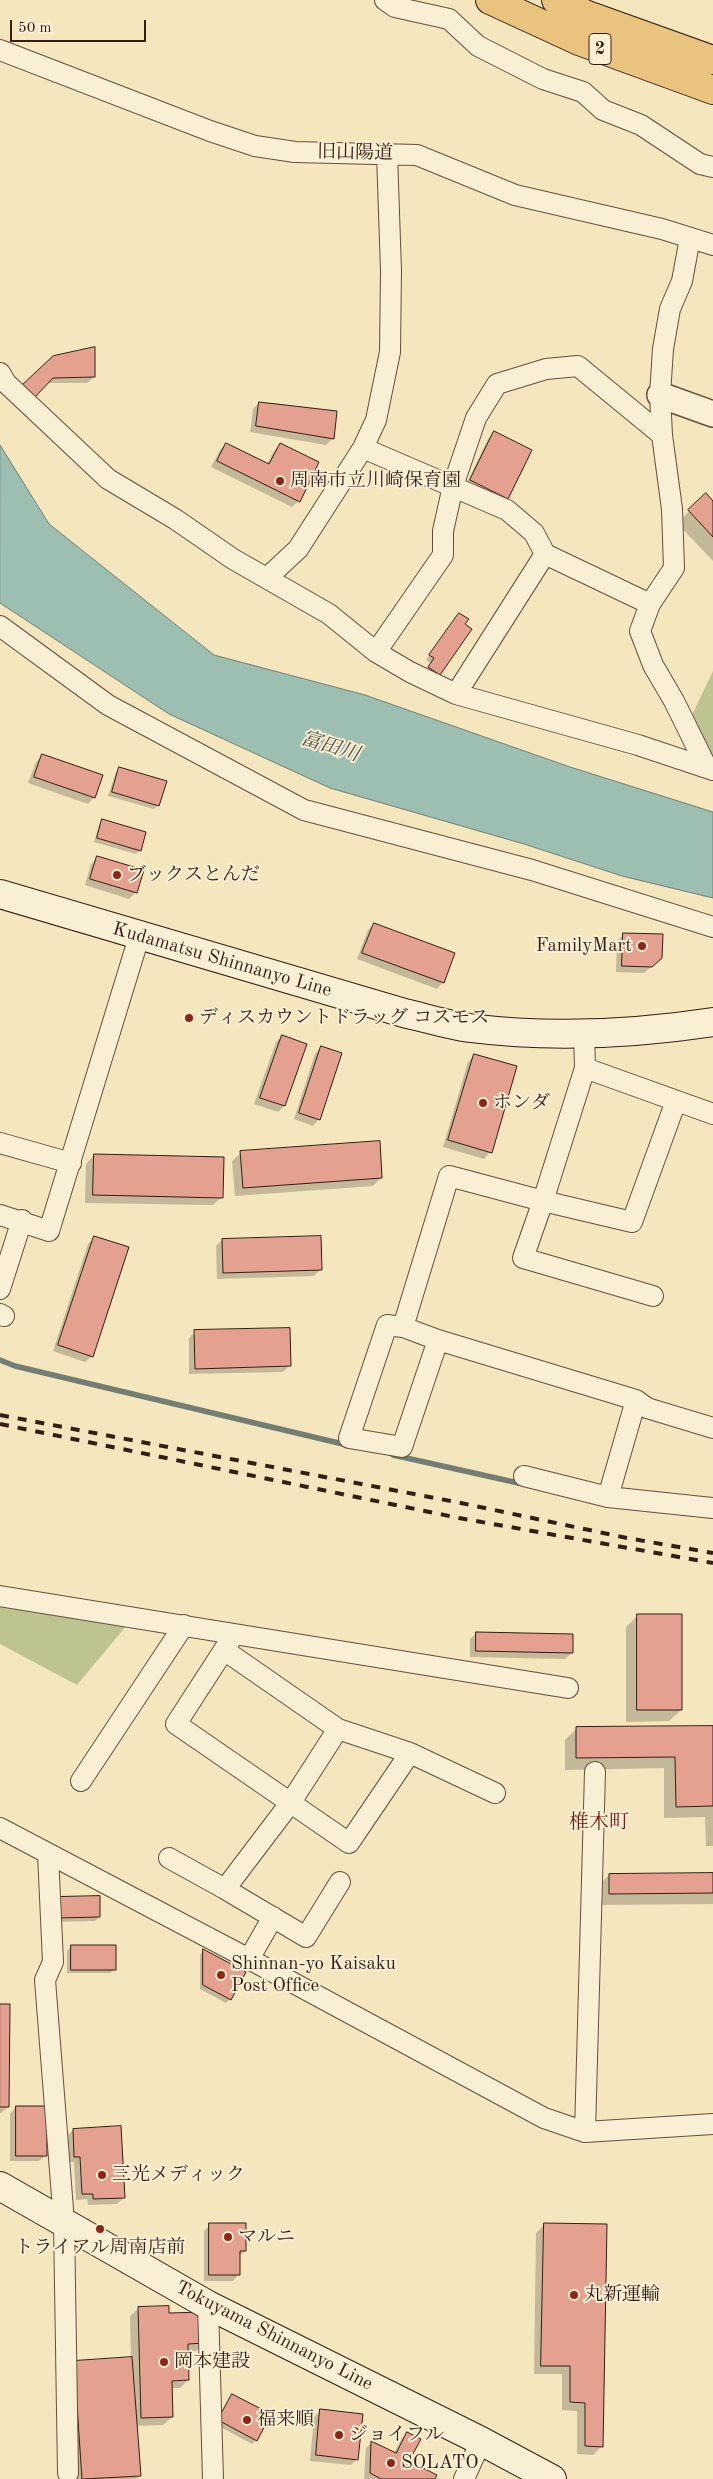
<!DOCTYPE html>
<meta charset="utf-8">
<style>
body{margin:0}
#map{position:relative;width:713px;height:2479px;overflow:hidden;background:#f4e6bd;font-family:"Old Standard TT",serif}
canvas{display:block}
.scale{position:absolute;left:10px;top:20px;width:136px;height:22px;box-sizing:border-box;border:2px solid #341d14;border-top:0;padding-left:6px;font-size:15px;line-height:18px;white-space:nowrap;color:#341d14;-webkit-text-stroke:4px #f8efd4;paint-order:stroke}
</style>
<div id="map">
<canvas width="713" height="2479"></canvas>
<div class="scale">50 m</div>
</div>
<script>
const ctx = document.querySelector('canvas').getContext('2d');
ctx.lineJoin = 'round';
function fill(path, color) { ctx.fillStyle = color; ctx.fill(path, 'evenodd'); }
function stroke(path, color, width, dash) { ctx.strokeStyle = color; ctx.lineWidth = width; ctx.lineCap = dash ? 'butt' : 'round'; ctx.setLineDash(dash || []); ctx.stroke(path); }
function drawText(font, color, halo, rows, align = 'center') {
  ctx.font = font + ' "Old Standard TT","Noto Serif JP",serif'; ctx.lineWidth = 4; ctx.setLineDash([]); ctx.textBaseline = 'middle'; ctx.strokeStyle = halo; ctx.fillStyle = color; for (const [text, x, y, turn = 0] of rows) {
    ctx.save(); ctx.translate(x, y); ctx.rotate((+turn || 0) * Math.PI / 180); ctx.textAlign = isNaN(turn) ? turn : align; if (halo) ctx.strokeText(text, 0, 0); ctx.fillText(text, 0, 0); ctx.restore();
  }
}
fill(new Path2D(`
 M713,671V756L690,719Z
 M0,1601L127,1625L77,1685L0,1644Z`), '#bdc48f');
const water = new Path2D(`
 M0,445L49,524L214,655L365,695L570,767L713,812V898L622,876L524,844L330,788L169,714L0,603Z`);
fill(water, '#9cbfb2');
stroke(water, '#727e73', 1);
fill(new Path2D(`
 M53,357L94,377L87,383H46Z
 M259,403L332,439L326,445L250,432L253,409Z
 M494,433L507,498L501,504L465,487L488,439Z
 M226,444L267,464L274,451L280,445L298,501L292,507L211,467L220,450Z
 M706,495L713,503V561L677,523Z
 M456,618L471,629L435,678L425,671L431,663L426,660Z
 M42,756L94,797L88,804L28,783L36,762Z
 M120,768L158,805L154,809L108,796L116,772Z
 M103,821L140,850L136,854L94,842L99,825Z
 M98,858L142,871L135,893L129,899L85,885L91,864Z
 M374,924L443,982L437,989L357,959L368,930Z
 M623,935L654,964L644,973L616,972L617,941Z
 M282,1036L284,1106L278,1112L254,1104L276,1042Z
 M321,1048L319,1119L313,1126L294,1119L315,1054Z
 M474,1055L490,1152L484,1159L443,1147L468,1062Z
 M241,1153L381,1178L373,1186L235,1196L232,1161Z
 M94,1155L222,1197L213,1205L85,1203L86,1164Z
 M95,1237L92,1356L85,1362L53,1351L88,1244Z
 M222,1240L320,1270L314,1276L217,1279L216,1246Z
 M195,1332L289,1366L283,1372L189,1374V1338Z
 M638,1615L681,1710L669,1721L626,1722V1627Z
 M477,1633L572,1653L565,1659L470,1657V1639Z
 M713,1727V1846H706L705,1817L664,1818V1768L565,1770V1740L577,1728Z
 M713,1874V1904L598,1905L597,1887L609,1875Z
 M53,1902L99,1917L95,1921L54,1922Z
 M71,1947L115,1969L111,1973H67V1951Z
 M203,1951L230,1999L226,2003L200,1989V1955Z
 M0,2005L8,2107L1,2113H0Z
 M16,2107L46,2155L39,2161H10V2114Z
 M73,2130L123,2198L117,2204L88,2205L87,2199L76,2200L74,2162H68L67,2136Z
 M545,2224L602,2446L593,2455L577,2454V2411L562,2410V2374H534L536,2233Z
 M210,2225L245,2251L239,2256V2274L233,2281H204V2231Z
 M139,2308L168,2314L204,2343L196,2351H187L188,2380L180,2388H171L172,2417L163,2425L136,2426L139,2476L136,2479H74L67,2370L131,2358L130,2316Z
 M232,2395L256,2440L252,2444L215,2424Z
 M321,2411L357,2459L351,2465L310,2461L314,2417Z
 M407,2433L408,2461L434,2479H364L366,2448L372,2442L394,2453L401,2440Z`), '#0003');
stroke(new Path2D(`
 M0,1360L15,1366L347,1445
 M393,1455L523,1484`), '#727e73', 5.5);
const building = new Path2D(`
 M95,347V377L53,378L34,398L22,385L53,356Z
 M259,402L337,411L334,439L256,426Z
 M494,431L532,450L508,499L470,480Z
 M226,443L269,464L280,443L319,462L300,502L217,461Z
 M706,493L713,501V537L688,510Z
 M459,613L469,619L465,624L472,629L440,675L428,667L434,658L429,655Z
 M42,754L103,775L95,798L34,777Z
 M119,767L167,781L159,806L112,792Z
 M102,819L146,832L141,851L97,838Z
 M97,856L144,870L137,893L90,879Z
 M374,923L455,953L444,983L362,953Z
 M623,933L663,934L662,958L652,967L622,966Z
 M282,1035L307,1044L285,1106L260,1098Z
 M321,1046L342,1053L320,1120L299,1113Z
 M474,1054L517,1066L492,1153L448,1140Z
 M380,1141L382,1178L243,1188L240,1151Z
 M94,1154L224,1157L223,1198L93,1195Z
 M94,1236L129,1247L93,1357L58,1345Z
 M321,1236L322,1270L223,1273L222,1239Z
 M290,1328L291,1366L195,1369L194,1330Z
 M637,1614H682V1710H637Z
 M476,1632L573,1634V1653L476,1651Z
 M713,1726V1806L676,1807L675,1757L576,1758V1727Z
 M713,1873V1893L609,1894V1874Z
 M100,1896V1917L57,1918V1897Z
 M71,1945H116V1970H71Z
 M203,1949L246,1972L231,2000L203,1985Z
 M0,2004H10L9,2107H0Z
 M16,2106H47V2156H16Z
 M121,2126L125,2198L93,2199V2194H82L80,2157H74L73,2129Z
 M209,2223H246V2251H240V2275H209Z
 M544,2223L607,2224L603,2447L585,2446V2403L570,2402V2366H541Z
 M169,2306V2313L204,2312L205,2343L188,2344L189,2380L172,2381L173,2417L141,2418L138,2307Z
 M132,2357L141,2476L82,2479L74,2361Z
 M232,2394L271,2414L257,2441L218,2420Z
 M320,2409L363,2414L358,2460L316,2455Z
 M407,2432L421,2439L409,2461L437,2475L435,2479H381L370,2473L371,2441L396,2453Z`);
fill(building, '#e5a18f');
stroke(building, '#341d14', 1);
const minor = new Path2D(`
 M385,0L395,7L449,19L478,46L543,79L583,92L603,110L641,125L700,164L713,167
 M0,50L210,131L255,146L295,152L417,155L515,195L662,229L713,245
 M690,238L682,281L670,309L663,349L660,395L662,435L672,509L674,568L650,604L640,631L653,665L674,701L707,768
 M0,373L6,383L108,479L175,519L233,559L329,614L376,652L410,672L456,694L638,745L713,770
 M363,448L507,510L534,533L545,554L650,604
 M268,577L298,549L363,448L376,420L390,352L391,271L387,154
 M0,626L108,705L304,810L532,870L713,927
 M376,652L443,555V531L453,486L476,418L497,384L546,369L578,366L662,435
 M456,694L545,554
 M585,1068L713,1114
 M0,1143L71,1163
 M0,1215L49,1231L139,937
 M0,1289L22,1220
 M653,1296L523,1258L543,1201L632,1222L676,1101
 M0,1314L4,1316
 M403,1327L449,1176L543,1201L585,1068L584,1033
 M438,1340L402,1447L349,1438L387,1325L403,1327L438,1340L636,1400L608,1497L713,1508
 M636,1400L647,1408L713,1428
 M524,1476L608,1497
 M0,1596L568,1688
 M231,1639L176,1724L349,1843L410,1753
 M224,1650L338,1729L291,1802L225,1889L306,1937L340,1882
 M338,1729L410,1753L495,1793
 M81,1781L184,1625
 M0,1828L249,1959L544,2118L585,2132L713,2124
 M48,1854L53,1962L45,1980L64,2222L68,2473
 M169,1858L225,1889
 M249,1959L273,1917
 M585,2132L595,1772
 M208,2305L213,2479
 M464,2479L481,2441`);
const tertiary = new Path2D(`
 M660,395L713,414`);
const secondary = new Path2D(`
 M0,894L404,1013C426,1018 448,1025 470,1028C550,1038 634,1034 713,1022
 M0,2186L208,2305L481,2441L552,2479`);
const trunk = new Path2D(`
 M490,0L579,41L713,90
 M556,0L587,15L713,60`);
stroke(minor, '#644f3e', 22);
stroke(tertiary, '#644f3e', 28);
stroke(secondary, '#341d14', 30);
stroke(trunk, '#341d14', 30);
stroke(minor, '#f8efd4', 20);
stroke(tertiary, '#f8efd4', 25);
stroke(secondary, '#f8efd4', 28);
stroke(trunk, '#eac37e', 28);
stroke(new Path2D(`
 M0,1415L461,1503L627,1538L713,1553
 M0,1424L459,1518L713,1563`), '#341d14', 4, [9, 9]);
for (const [x, y, r, color] of [
 [280,481,5,"#8f2418"],
 [117,875,5,"#8f2418"],
 [642,946,5,"#8f2418"],
 [189,1018,5,"#8f2418"],
 [483,1103,5,"#8f2418"],
 [221,1975,5,"#8f2418"],
 [102,2175,5,"#8f2418"],
 [100,2229,5,"#8f2418"],
 [228,2237,5,"#8f2418"],
 [574,2295,5,"#8f2418"],
 [164,2362,5,"#8f2418"],
 [247,2420,5,"#8f2418"],
 [339,2435,5,"#8f2418"],
 [391,2463,5,"#8f2418"]
]) { const dot = new Path2D(); dot.arc(x, y, r, 0, 2 * Math.PI); ctx.fillStyle = color; ctx.fill(dot); stroke(dot, '#f8efd4', 2); }
for (const [x, y, w] of [
 [600,49,22]
]) { const box = new Path2D(); box.roundRect(x - w / 2, y - 15.5, w, 31, 4); ctx.fillStyle = '#f8efd4'; ctx.fill(box); stroke(box, '#341d14', 1); }
drawText('bold 18px', '#341d14', null, [
 ["2",600,49]
]);
drawText('19px', '#341d14', '#f8efd4', [
 ["旧山陽道",355,153,1],
 ["Kudamatsu Shinnanyo Line",222,960,16],
 ["Tokuyama Shinnanyo Line",274,2336,27]
]);
drawText('19px', '#341d14', '#f8efd4', [
 ["周南市立川崎保育園",290,481],
 ["ブックスとんだ",127,875],
 ["FamilyMart",632,946,"right"],
 ["ディスカウントドラッグ コスモス",199,1018],
 ["ホンダ",493,1103],
 ["Shinnan-yo Kaisaku",231,1964],
 ["Post Office",231,1986],
 ["三光メディック",112,2175],
 ["マルニ",238,2237],
 ["トライアル周南店前",100,2248,"center"],
 ["丸新運輸",584,2295],
 ["岡本建設",174,2362],
 ["福来順",257,2420],
 ["ジョイフル",349,2435],
 ["SOLATO",401,2463]
], 'left');
drawText('italic 20px', '#534e43', '#f8efd4', [
 ["富田川",330,747,17]
]);
drawText('20px', '#7a1f14', '#f8efd4', [
 ["椎木町",599,1823]
]);
</script>
